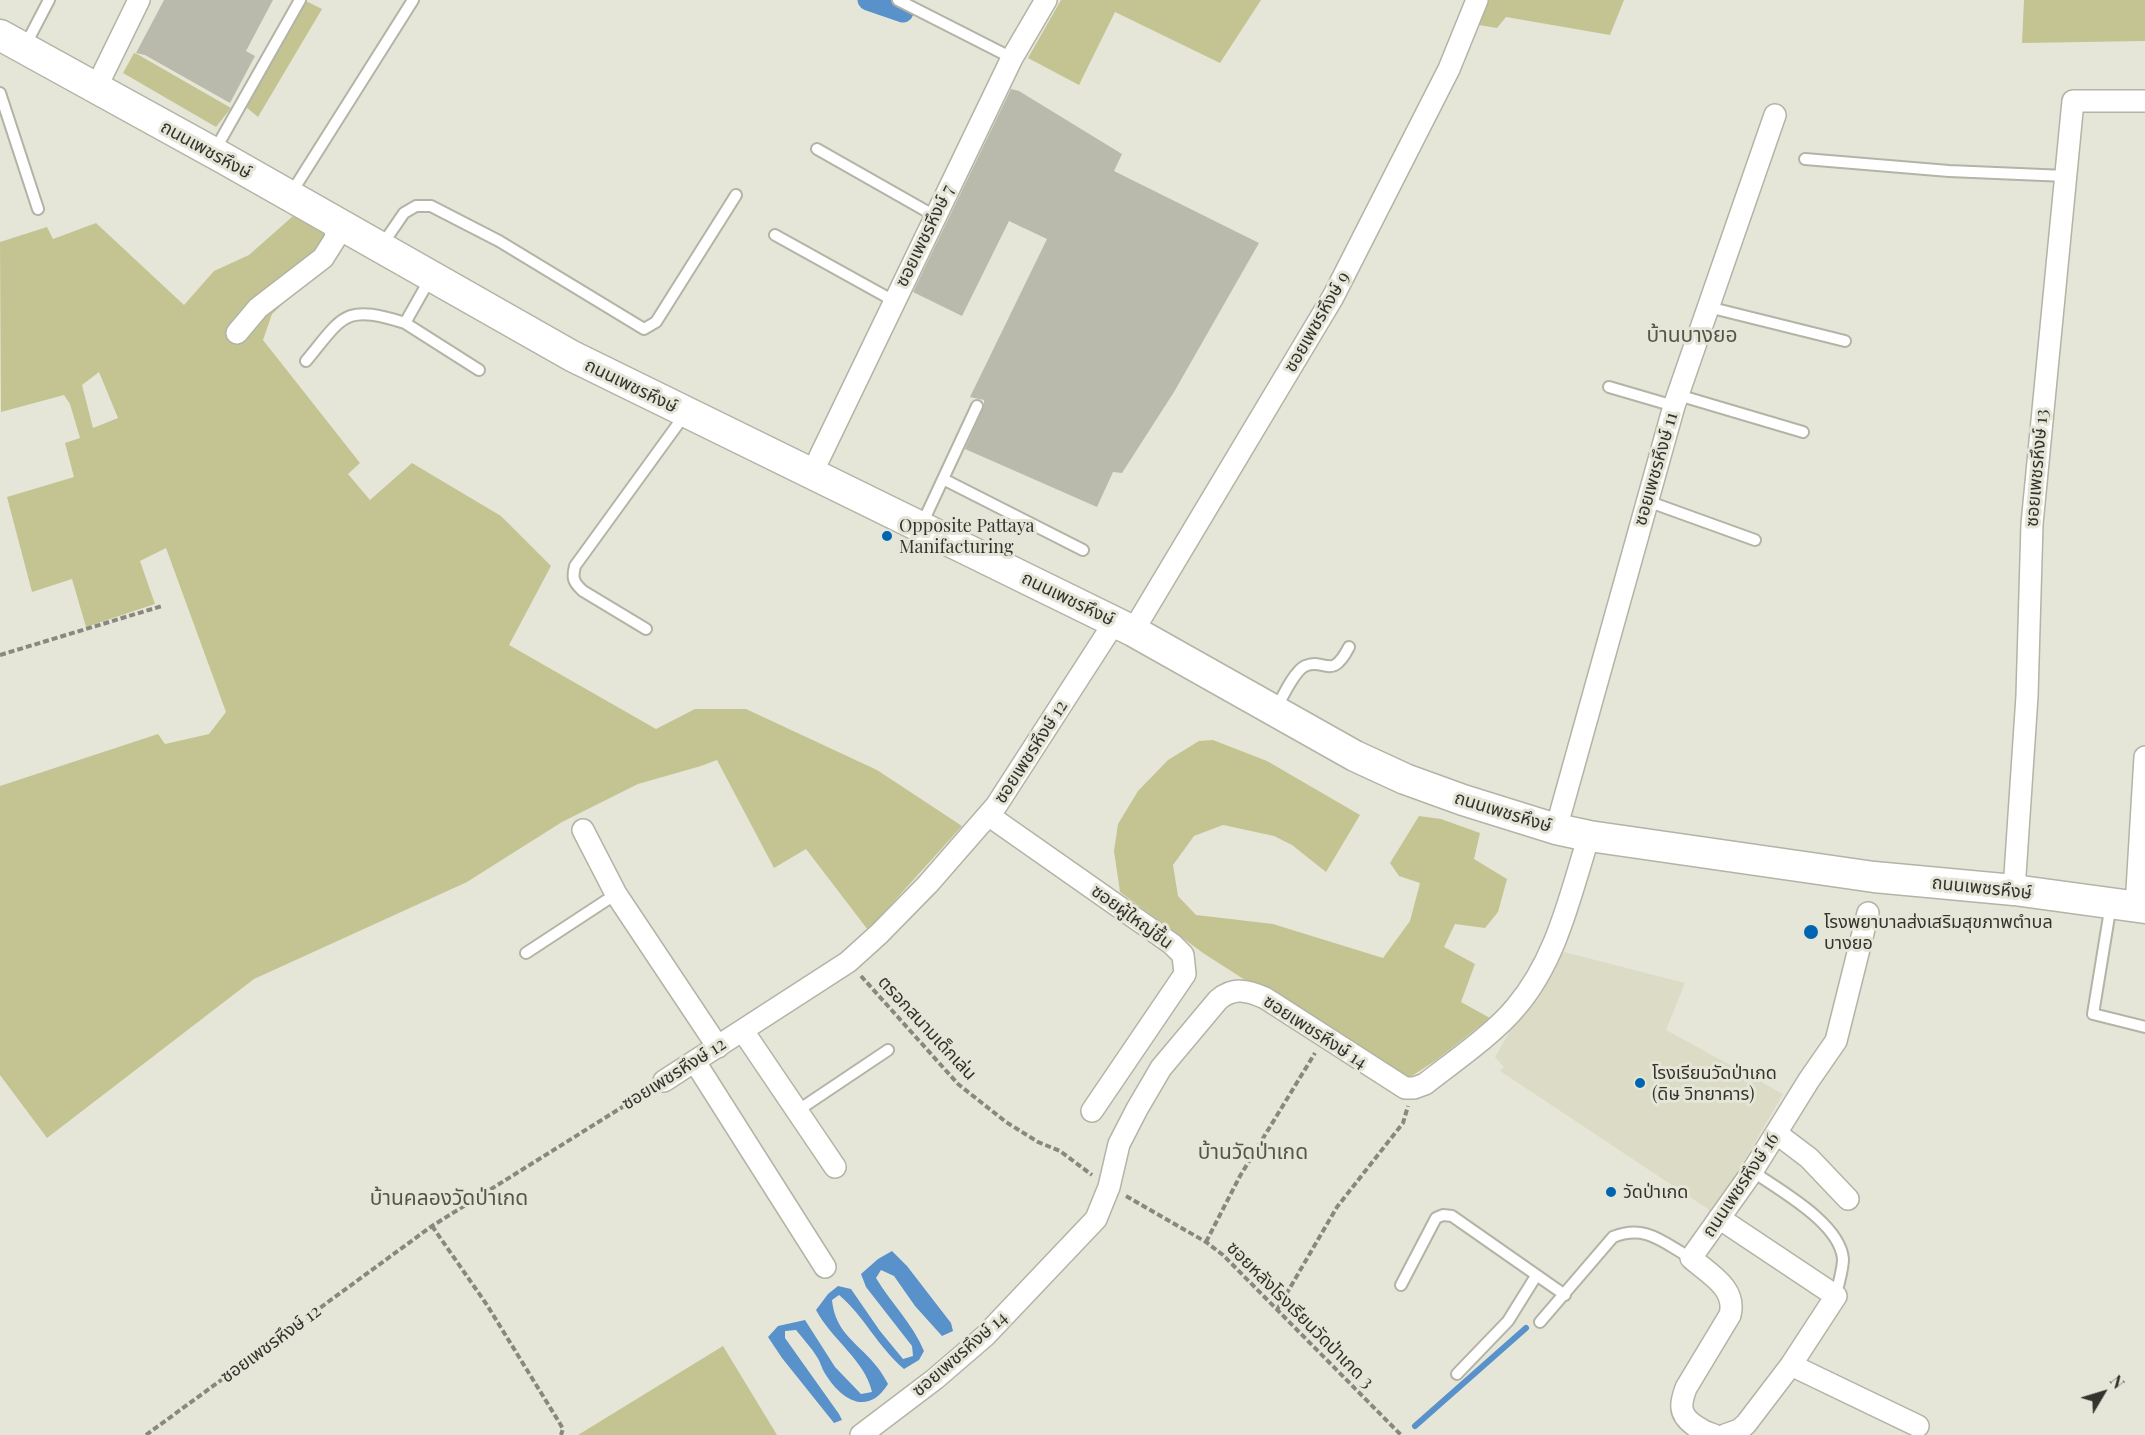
<!DOCTYPE html>
<meta charset="utf-8">
<style>
body{margin:0}
#map{position:relative;width:2145px;height:1435px;overflow:hidden;background:#e6e6d8;font-family:"Playfair Display",serif}
canvas{display:block}
.north{position:absolute;left:2073px;top:1363px;width:60px;height:60px;-webkit-text-stroke:4px #e6e6d8;paint-order:stroke;rotate:52deg;font-size:16px;font-weight:700;line-height:24px;text-align:center;color:#34342f}
.north::after{content:'';display:block;margin:auto;width:21px;height:27px;background:#34342f;clip-path:polygon(50% 0,100% 100%,50% 72%,0 100%)}
</style>
<div id="map">
<canvas width="2145" height="1435"></canvas>
<div class="north">N</div>
</div>
<script>
const ctx = document.querySelector('canvas').getContext('2d');
ctx.lineJoin = 'round';
function fill(path, color) { ctx.fillStyle = color; ctx.fill(path, 'evenodd'); }
function stroke(path, color, width, dash) { ctx.strokeStyle = color; ctx.lineWidth = width; ctx.lineCap = dash ? 'butt' : 'round'; ctx.setLineDash(dash || []); ctx.stroke(path); }
function drawText(font, color, halo, rows, align = 'center') {
  ctx.font = font + ' "Playfair Display","Noto Sans Thai",serif'; ctx.lineWidth = 6; ctx.setLineDash([]); ctx.textBaseline = 'middle'; ctx.strokeStyle = halo; ctx.fillStyle = color; for (const [text, x, y, turn = 0] of rows) {
    ctx.save(); ctx.translate(x, y); ctx.rotate((+turn || 0) * Math.PI / 180); ctx.textAlign = isNaN(turn) ? turn : align; if (halo) ctx.strokeText(text, 0, 0); ctx.fillText(text, 0, 0); ctx.restore();
  }
}
fill(new Path2D(`
 M1556,950L1685,983L1666,1030L1783,1094L1714,1213L1500,1071L1504,1067L1495,1057Z`), '#dbdbc6');
fill(new Path2D(`
 M304,0L322,9L258,117L246,107Z
 M1061,0H1261L1220,63L1115,12L1079,85L1028,58Z
 M1484,0H1624L1610,35L1506,17L1497,28L1473,24Z
 M2024,0H2145V41L2022,43Z
 M134,53L137,54L231,108L216,127L123,73Z
 M293,216L346,243L272,314L263,340L360,463L348,474L370,500L412,463L501,516L551,566L509,645L656,729L695,709H746L877,770L962,826L868,930L806,849L774,868L717,760L701,766L638,784L562,822L467,882L254,979L47,1138L0,1075V786L158,734L165,744L209,734L226,712L166,548L140,561L155,604L86,627L72,579L32,592L7,497L74,477L65,443L80,438L70,404L64,395L1,412L0,242L47,227L53,239L96,223L184,305L214,271L249,255ZM99,372L118,418L93,428L82,385Z
 M1213,740L1267,761L1360,815L1326,872L1292,845L1274,836L1223,825L1194,836L1173,865L1178,896L1196,915L1273,924L1383,958L1410,921L1420,883L1399,876L1390,863L1419,816L1441,819L1480,833L1474,859L1507,879L1498,912L1485,928L1455,924L1444,947L1475,964L1461,1002L1490,1018L1435,1061L1407,1079L1393,1075L1203,953L1120,892L1114,851L1118,824L1138,791L1168,760L1199,741Z
 M723,1346L777,1435H578Z`), '#c3c491');
fill(new Path2D(`
 M892,1251L907,1266L951,1323L953,1331L942,1336L915,1306L894,1276L881,1270L876,1278C891,1303 913,1324 924,1351L919,1360L904,1369C878,1347 864,1316 839,1295L832,1300C835,1334 860,1344 878,1368C882,1373 885,1379 888,1384C866,1419 838,1397 823,1370C821,1366 820,1361 817,1357C811,1347 803,1339 796,1330L785,1331V1338L839,1414L842,1420L834,1423L782,1358L768,1337L778,1326L805,1320L835,1367L861,1394L872,1392C865,1360 831,1339 816,1310L828,1294L838,1286L851,1289L880,1331L903,1359L913,1356L912,1346L866,1287L861,1274L878,1259Z`), '#5991cb');
stroke(new Path2D(`
 M1415,1426L1526,1328`), '#5991cb', 6);
stroke(new Path2D(`
 M868,0L903,12`), '#5991cb', 21);
fill(new Path2D(`
 M164,0H273L246,51L255,56L230,103L145,55L136,53Z
 M1011,89L1019,91L1122,154L1114,171L1259,243L1174,392L1122,473L1113,472L1097,507L965,449L984,406V400L970,397L1047,239L1009,221L962,316L913,292Z`), '#b9b9ac');
const service = new Path2D(`
 M898,0L1012,58
 M25,46L49,0
 M0,93L38,209
 M817,149L935,216
 M215,150L300,0
 M1805,159L1949,171L2066,176
 M290,195L413,0
 M775,235L894,301
 M382,245L404,213L416,206H431L499,241L644,329L656,322L736,195
 M431,277L405,323L479,370
 M1708,307L1845,341
 M306,361C344,315 344,304 405,323
 M1609,387L1674,406
 M1678,395L1803,432
 M943,479L1083,550
 M1647,501L1755,540
 M922,524L977,406
 M646,629L583,591C573,582 572,578 575,566L686,413
 M1275,711C1281,700 1294,671 1305,666C1325,657 1331,682 1349,647
 M2111,904L2093,1014L2145,1027
 M526,953L616,894
 M797,1111L888,1050
 M1752,1171C1779,1190 1840,1223 1843,1259C1843,1270 1838,1284 1836,1296
 M1401,1285L1436,1218L1443,1215L1452,1216L1565,1295
 M1540,1322L1613,1237C1646,1224 1662,1242 1691,1258
 M1457,1374L1508,1321L1536,1276`);
const minor = new Path2D(`
 M96,88L139,0
 M237,333L258,308L323,258L335,239L337,224
 M811,475L1012,58L1046,0
 M1133,631L1333,297L1449,69L1477,0
 M988,815L1172,944L1183,955L1185,974L1092,1111
 M1556,829L1674,406L1775,115
 M583,830L616,894L718,1047
 M2014,890L2027,696L2032,524L2073,101H2145
 M2136,907L2145,757
 M743,1031L835,1167
 M695,1062L825,1267
 M664,1081L848,962L879,934L928,884L996,806L1114,623
 M1776,1133L1809,1158L1848,1199
 M1719,1218L1836,1296L1791,1365L1746,1424L1739,1430L1725,1435
 M1791,1365L1918,1426
 M861,1435L935,1379L985,1336L1096,1219L1109,1187L1119,1144L1137,1109L1161,1068L1218,1000C1233,987 1247,990 1265,998L1405,1088H1414L1425,1084C1453,1062 1495,1033 1516,1007C1557,959 1570,895 1589,836
 M1714,1435C1703,1432 1683,1421 1682,1408C1681,1401 1684,1394 1686,1388L1730,1315C1737,1288 1709,1274 1691,1258L1750,1175L1809,1080L1836,1041L1868,913`);
const secondary = new Path2D(`
 M0,35L225,159L572,356L1133,631L1355,756L1405,779L1463,800L1556,829L1589,836L1874,877L2014,890L2145,908`);
stroke(service, '#b3b3a6', 14);
stroke(minor, '#b3b3a6', 24);
stroke(secondary, '#b3b3a6', 33);
stroke(new Path2D(`
 M0,655L162,606
 M861,976L958,1084L1006,1122L1038,1142L1060,1151L1092,1175
 M1126,1196L1206,1242L1223,1255L1401,1435
 M432,1226L487,1305L559,1422L563,1429L561,1435
 M1206,1242L1240,1176L1315,1053
 M1277,1310L1337,1207L1403,1123L1408,1106
 M146,1435L432,1226L648,1091`), '#88887f', 4, [6, 3]);
stroke(service, '#fff', 10);
stroke(minor, '#fff', 21);
stroke(secondary, '#fff', 30);
for (const [x, y, r, color] of [
 [887,536,6,"#0065b1"],
 [1811,932,8,"#0065b1"],
 [1640,1083,6,"#0065b1"],
 [1611,1192,6,"#0065b1"]
]) { const dot = new Path2D(); dot.arc(x, y, r, 0, 2 * Math.PI); ctx.fillStyle = color; ctx.fill(dot); stroke(dot, '#e6e6d8', 2); }
drawText('18px', '#34342f', '#e6e6d8', [
 ["ถนนเพชรหึงษ์",206,150,29],
 ["ซอยเพชรหึงษ์ 7",925,236,-64],
 ["ซอยเพชรหึงษ์ 9",1317,322,-60],
 ["ถนนเพชรหึงษ์",631,386,26],
 ["ซอยเพชรหึงษ์ 13",2037,468,-85],
 ["ซอยเพชรหึงษ์ 11",1656,469,-74],
 ["ถนนเพชรหึงษ์",1068,599,26],
 ["ซอยเพชรหึงษ์ 12",1031,752,-57],
 ["ถนนเพชรหึงษ์",1503,812,17],
 ["ถนนเพชรหึงษ์",1982,888,6],
 ["ซอยผู้ใหญ่ชื้น",1132,917,36],
 ["ตรอกสนามเด็กเล่น",927,1028,47],
 ["ซอยเพชรหึงษ์ 14",1315,1032,33],
 ["ซอยเพชรหึงษ์ 12",674,1074,-32],
 ["ถนนเพชรหึงษ์ 16",1741,1185,-56],
 ["ซอยหลังโรงเรียนวัดป่าเกด 3",1300,1315,45],
 ["ซอยเพชรหึงษ์ 12",271,1344,-36],
 ["ซอยเพชรหึงษ์ 14",960,1354,-41]
]);
drawText('18px', '#34342f', '#e6e6d8', [
 ["Opposite Pattaya",899,526],
 ["Manifacturing",899,547],
 ["โรงพยาบาลส่งเสริมสุขภาพตำบล",1824,922],
 ["บางยอ",1824,943],
 ["โรงเรียนวัดป่าเกด",1652,1073],
 ["(ดิษ วิทยาคาร)",1652,1094],
 ["วัดป่าเกด",1623,1192]
], 'left');
drawText('21px', '#55554a', '#e6e6d8', [
 ["บ้านบางยอ",1692,335],
 ["บ้านวัดป่าเกด",1253,1152],
 ["บ้านคลองวัดป่าเกด",449,1198]
]);
</script>
